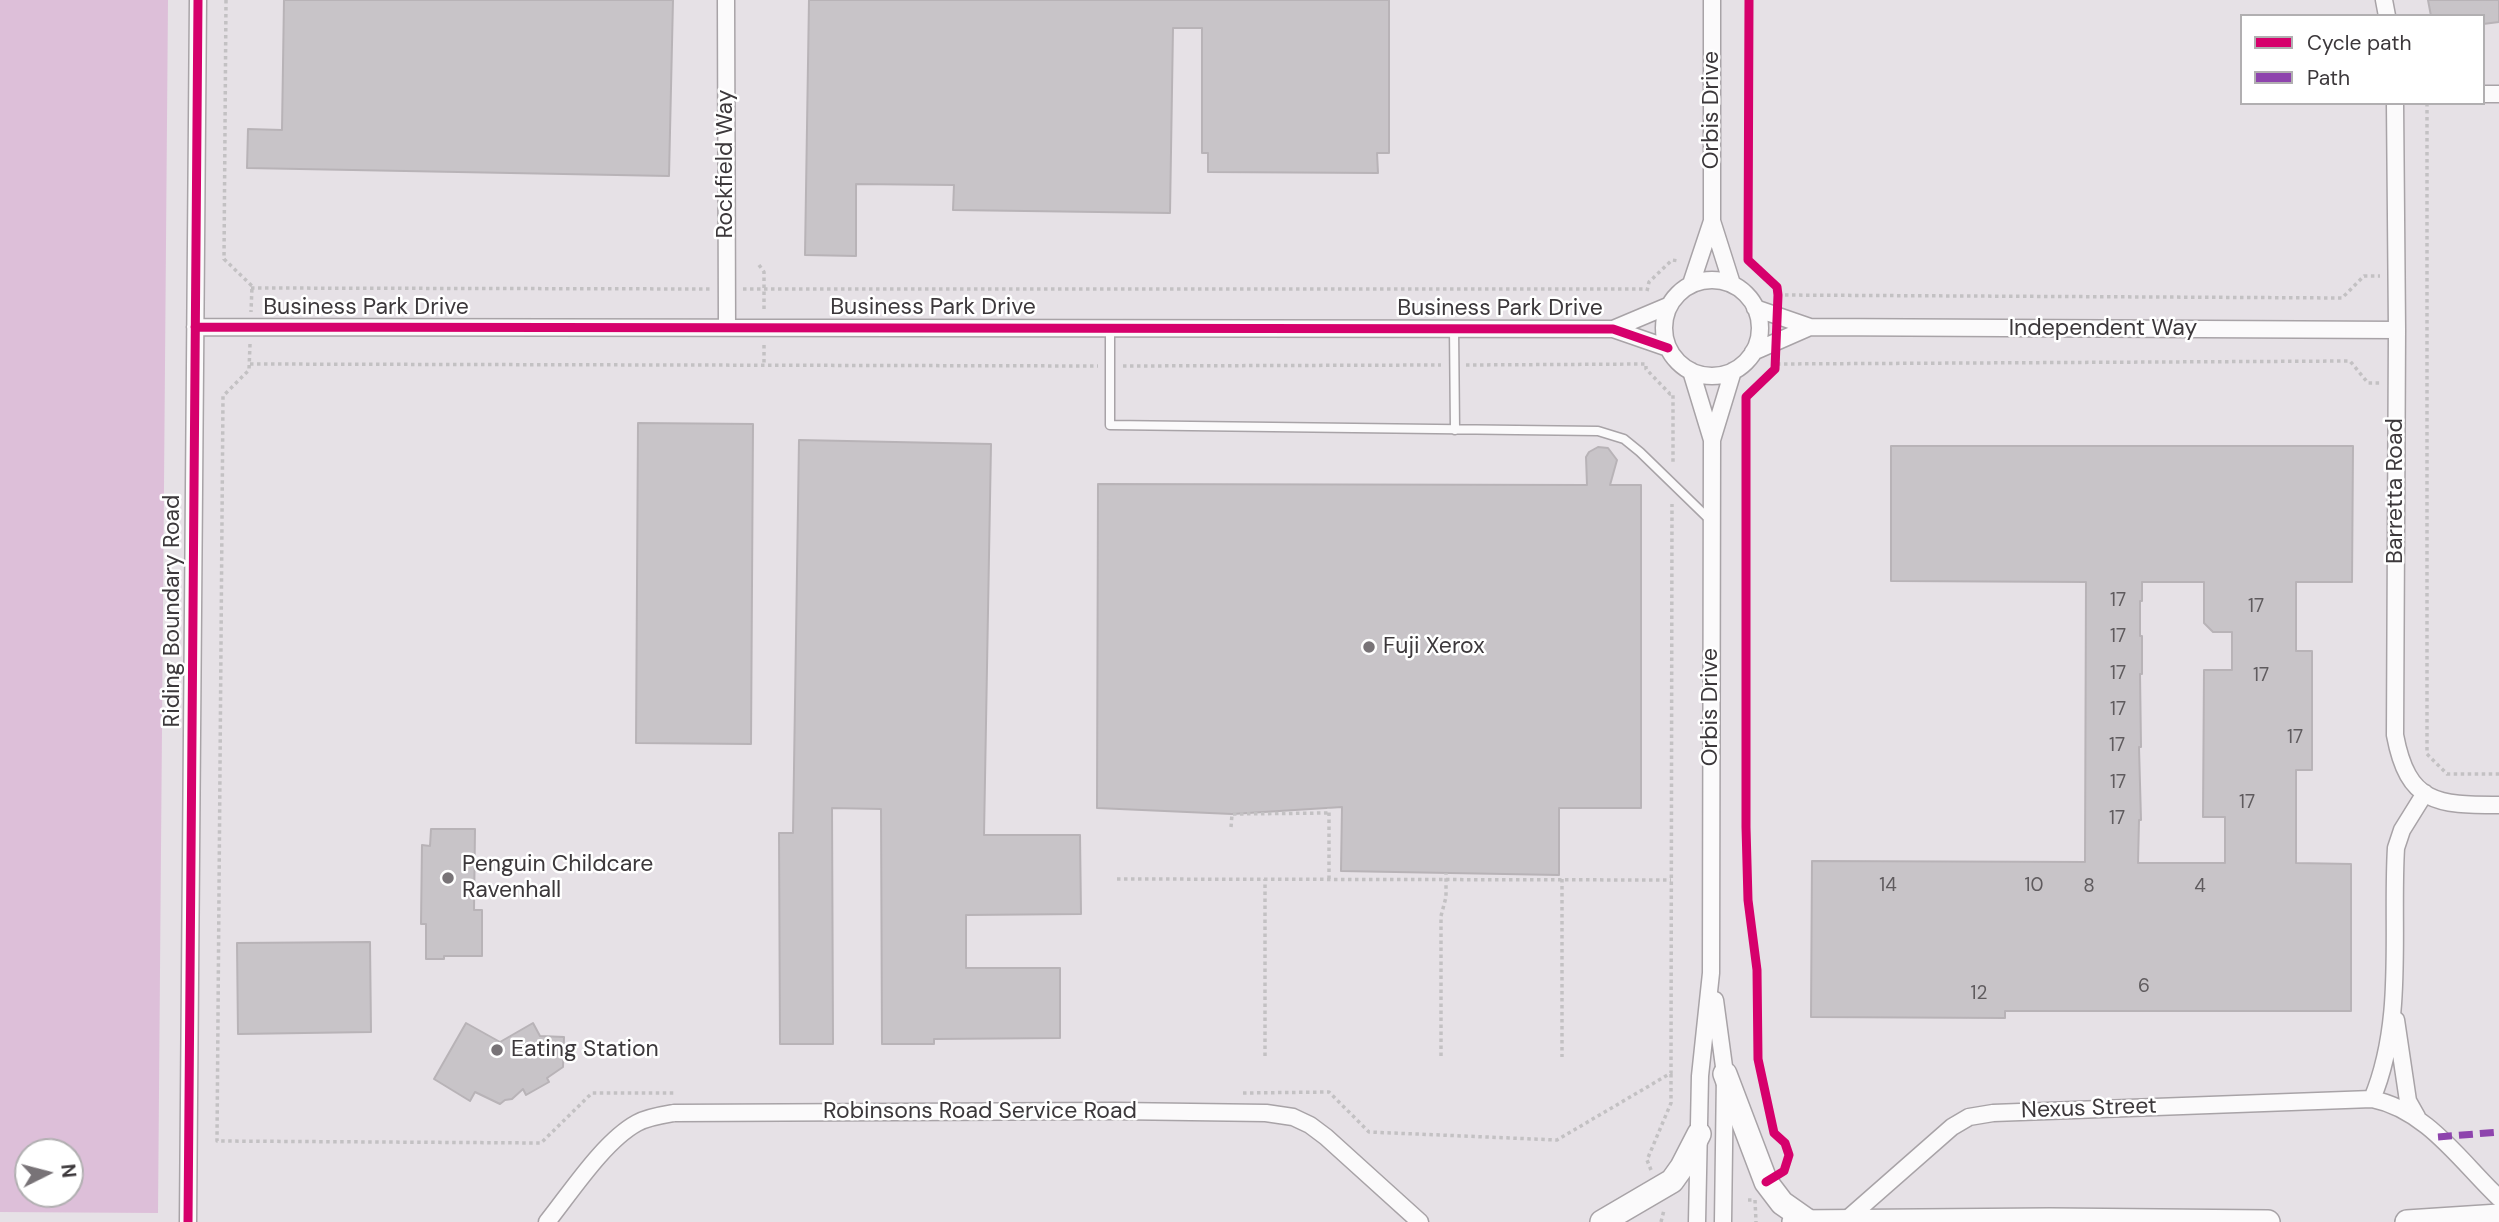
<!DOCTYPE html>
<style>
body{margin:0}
#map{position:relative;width:2499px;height:1222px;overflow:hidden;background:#e6e1e6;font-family:"DM Sans",sans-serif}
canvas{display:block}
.legend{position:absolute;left:2240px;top:14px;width:245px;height:91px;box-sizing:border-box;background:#fff;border:2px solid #b1afb1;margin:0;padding:9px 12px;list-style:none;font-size:21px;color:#3c383b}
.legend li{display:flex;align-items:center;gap:14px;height:35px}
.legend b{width:35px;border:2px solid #b1afb1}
.north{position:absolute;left:14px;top:1138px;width:70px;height:70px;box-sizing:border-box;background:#fff;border:2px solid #b1afb1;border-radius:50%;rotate:84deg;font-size:19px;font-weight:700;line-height:28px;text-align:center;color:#3c383b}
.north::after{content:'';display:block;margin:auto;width:24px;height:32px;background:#787377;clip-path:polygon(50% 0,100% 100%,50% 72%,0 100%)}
</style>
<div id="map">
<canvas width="2499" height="1222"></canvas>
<ul class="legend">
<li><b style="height:9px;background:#d6006c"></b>Cycle path</li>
<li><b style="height:9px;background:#8e44ad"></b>Path</li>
</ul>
<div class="north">N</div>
</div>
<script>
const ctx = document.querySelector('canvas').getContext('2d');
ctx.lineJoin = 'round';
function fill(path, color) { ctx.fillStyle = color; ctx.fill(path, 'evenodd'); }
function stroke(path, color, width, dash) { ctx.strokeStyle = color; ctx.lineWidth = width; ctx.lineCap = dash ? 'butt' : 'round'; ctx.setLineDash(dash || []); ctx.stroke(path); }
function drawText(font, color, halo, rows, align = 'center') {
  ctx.font = font + ' "DM Sans",sans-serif'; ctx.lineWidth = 5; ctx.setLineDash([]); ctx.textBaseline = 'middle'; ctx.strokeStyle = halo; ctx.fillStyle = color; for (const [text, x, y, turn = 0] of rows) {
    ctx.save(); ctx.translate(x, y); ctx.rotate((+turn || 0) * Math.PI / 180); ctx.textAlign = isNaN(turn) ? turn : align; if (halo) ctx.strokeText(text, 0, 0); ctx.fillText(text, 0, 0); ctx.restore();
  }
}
fill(new Path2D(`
 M0,0H168L158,1213L0,1212ZM28,1152H70V1194H28Z`), '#ddbfd9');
const building = new Path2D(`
 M284,0H673L669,176L247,168L248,129L282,130Z
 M809,0H1389V153H1377L1378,173L1208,172V153H1202V28H1173L1170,213L953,210L954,185L856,184V256L805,255Z
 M2428,0H2499V22L2483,24V16H2431Z
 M638,423L753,424L751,744L636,743Z
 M799,440L991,444L984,835H1080L1081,914L966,915V968H1060V1038L934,1039V1044H882L881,809L832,808L833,1044H780L779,833H793Z
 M1891,446H2353L2352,582H2296V651H2312V770H2296V863L2351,864V1011H2005V1018L1811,1017L1812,861L2085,862L2086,582L1891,581ZM2142,582H2204V623L2213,632H2232V670H2204L2203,817H2225V863H2138L2139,820H2141L2139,747H2141L2140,674H2142V636H2140V601H2142Z
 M1598,447L1608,448L1617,460L1610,485H1641V808H1559V875L1341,871L1342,807L1232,814L1097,808L1098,484L1587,485L1586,457L1589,452Z
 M431,829H475L474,910H482V956H444V959H426V924H421L422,845L430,846Z
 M370,942L371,1032L238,1034L237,943Z
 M466,1023L500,1042L533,1023L540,1036L564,1037L563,1067L547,1078L549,1082L526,1095L523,1089L512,1099L505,1100L500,1104L475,1092L470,1101L434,1079Z`);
fill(building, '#c8c4c8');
stroke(building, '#b8b3b7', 2);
const service = new Path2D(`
 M1110,327V425L1598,431L1624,439L1640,452L1710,520
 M1454,328L1455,430`);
const minor = new Path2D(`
 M726,0L727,327
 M1712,0V221L1732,284
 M2384,0L2387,16
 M2483,94H2499
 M2395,103L2397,330L2395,735C2408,804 2437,805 2499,805
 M1664 328a48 48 0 1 1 96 0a48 48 0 1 1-96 0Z
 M1691,284L1712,221
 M1755,308L1810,327L2397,330
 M195,327L1613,329L1668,348
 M1613,329L1670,305
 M1753,352L1810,327
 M1691,371L1712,440L1711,973L1700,1076L1697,1222
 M1712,440L1733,371
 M1715,1000L1725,1074L1723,1222
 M2396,1020L2408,1101L2417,1117
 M2372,1099C2405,1020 2391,931 2396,848L2402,830L2425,793
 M1845,1221L1952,1127L1969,1117L1993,1113L2372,1099C2427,1110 2461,1162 2499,1198
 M188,1222L198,0
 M547,1222C571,1192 604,1141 637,1123C648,1117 662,1115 674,1113L1116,1111L1266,1113L1293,1117L1310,1125L1326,1137L1420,1222`);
const secondary = new Path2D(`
 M1725,1074L1766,1182L1782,1203L1809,1222
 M1602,1222L1672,1181L1682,1167L1699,1134
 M1794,1222L2050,1220L2268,1222
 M2407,1222L2499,1216`);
stroke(service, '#a8a3a7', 11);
stroke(minor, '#a8a3a7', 19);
stroke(secondary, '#a8a3a7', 26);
stroke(new Path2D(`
 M226,0L224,259L252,286L251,312
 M2427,103V754L2447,774H2499
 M759,265L764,272V310
 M251,288L711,289
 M743,289H1647
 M1647,291L1649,282L1672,260L1679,261
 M1778,295L2342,298L2364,276H2380
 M250,344L249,370L223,396L217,1141L541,1143L592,1093H675
 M764,345V364
 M250,364L1098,366
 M1777,364L2350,361L2368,383H2380
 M1466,365L1646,364V369L1670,394H1673V465
 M1123,366L1441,365
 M1231,827L1232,814L1329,813
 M1117,879L1671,880
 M1329,879V808
 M1562,879V1057
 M1265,1056V879
 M1441,1056V916L1446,897V873
 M1243,1093L1329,1092L1369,1132L1557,1140L1671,1073L1672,504
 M1651,1170L1647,1160L1671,1103V1073
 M1748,1200H1755L1756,1222
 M1661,1222L1664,1210`), '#c3c1c3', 3.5, [3.5, 3.5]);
stroke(service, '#fbfafb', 8);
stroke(minor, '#fbfafb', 16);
stroke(secondary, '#fbfafb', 23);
stroke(new Path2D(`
 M2438,1137L2499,1132`), '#8e44ad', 7, [14, 7]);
stroke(new Path2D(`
 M1749,0L1748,260L1777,287L1778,295L1775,369L1746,397V827L1748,900L1757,970L1758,1059L1774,1133L1785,1143L1789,1155L1784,1171L1766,1182
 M195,327L1613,329L1668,348
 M188,1222L198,0`), '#d6006c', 9);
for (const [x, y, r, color] of [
 [1369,647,7,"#787377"],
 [448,878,7,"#787377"],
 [497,1050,7,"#787377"]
]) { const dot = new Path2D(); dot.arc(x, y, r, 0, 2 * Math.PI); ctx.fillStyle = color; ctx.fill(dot); stroke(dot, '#fff', 2.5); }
drawText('19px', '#5f5b5e', null, [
 ["17",2118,601],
 ["17",2256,607],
 ["17",2118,637],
 ["17",2118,674],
 ["17",2261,676],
 ["17",2118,710],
 ["17",2295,738],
 ["17",2117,746],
 ["17",2118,783],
 ["17",2247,803],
 ["17",2117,819],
 ["14",1888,886],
 ["10",2034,886],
 ["8",2089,887],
 ["4",2200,887],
 ["6",2144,987],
 ["12",1979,994]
]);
drawText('23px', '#3c383b', '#fff', [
 ["Orbis Drive",1712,110,-90],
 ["Rockfield Way",726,164,-90],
 ["Business Park Drive",366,308],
 ["Business Park Drive",933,308],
 ["Business Park Drive",1500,309],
 ["Independent Way",2103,329],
 ["Barretta Road",2396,491,-90],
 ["Riding Boundary Road",173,611,-90],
 ["Orbis Drive",1711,707,-90],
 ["Nexus Street",2089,1109,-2],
 ["Robinsons Road Service Road",980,1112]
]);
drawText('23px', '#3c383b', '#fff', [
 ["Fuji Xerox",1383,647],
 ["Penguin Childcare",462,865],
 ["Ravenhall",462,891],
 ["Eating Station",511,1050]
], 'left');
</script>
